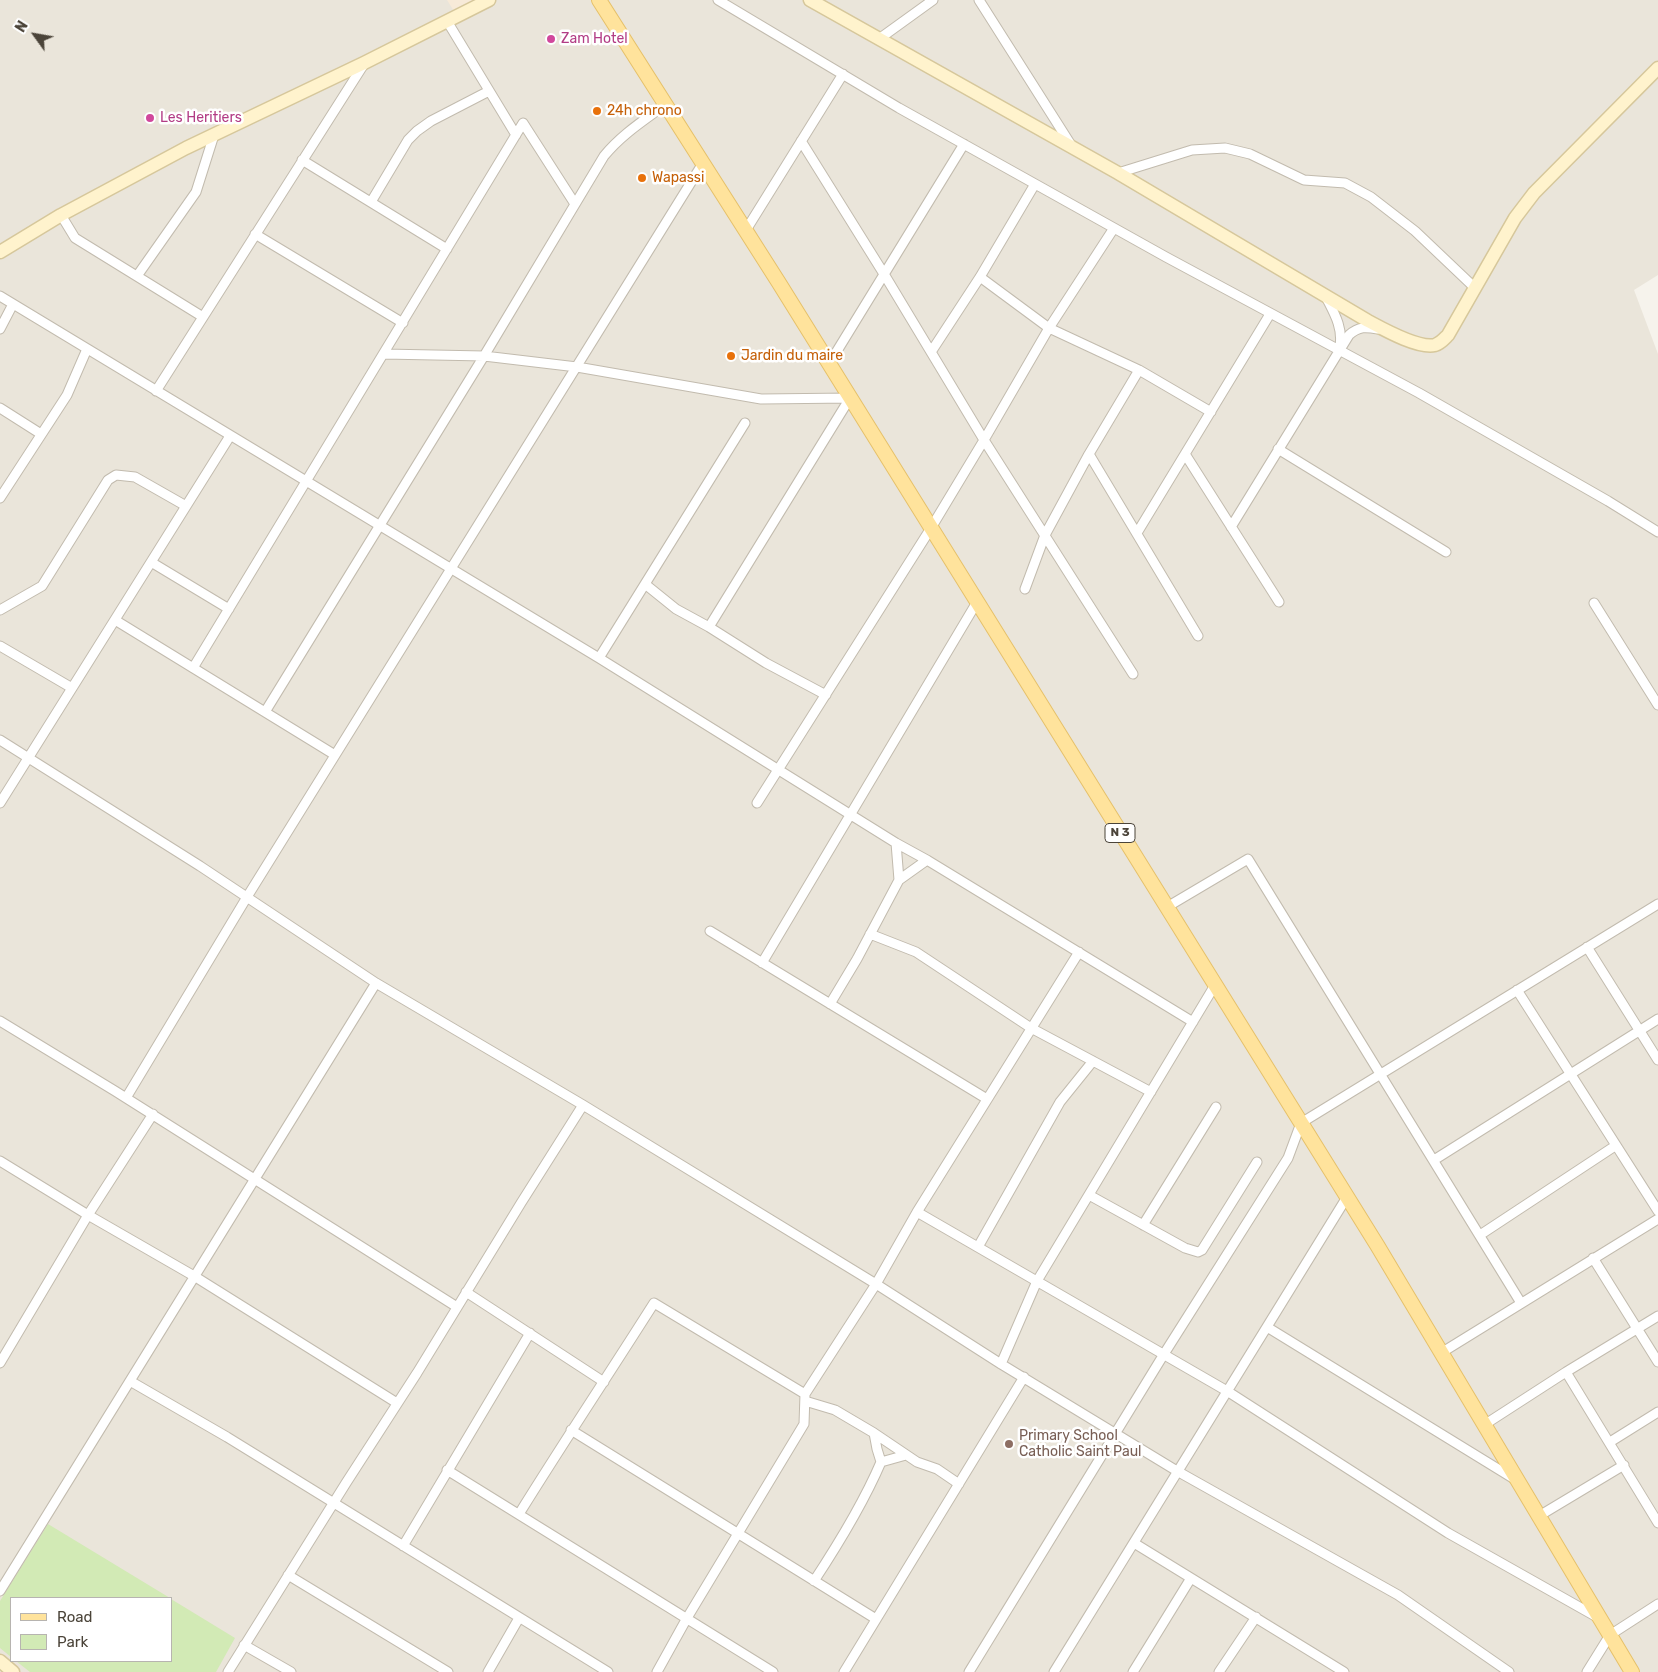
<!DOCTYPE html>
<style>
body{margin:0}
#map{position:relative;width:1658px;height:1672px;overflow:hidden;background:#f6f3ec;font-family:Rubik,sans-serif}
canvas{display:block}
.legend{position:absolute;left:10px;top:1597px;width:162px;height:65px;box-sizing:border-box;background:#fff;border:1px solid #b7b4b0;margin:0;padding:6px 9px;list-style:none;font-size:15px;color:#4b4439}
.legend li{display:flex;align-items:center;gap:10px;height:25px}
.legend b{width:25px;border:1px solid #b7b4b0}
.north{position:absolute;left:10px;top:10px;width:50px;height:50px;-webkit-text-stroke:4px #fff;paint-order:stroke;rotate:302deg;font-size:14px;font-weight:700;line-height:20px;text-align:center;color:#4b4439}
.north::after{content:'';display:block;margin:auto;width:18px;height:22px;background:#4b4439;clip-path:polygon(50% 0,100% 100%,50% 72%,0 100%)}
</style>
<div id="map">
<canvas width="1658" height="1672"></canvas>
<ul class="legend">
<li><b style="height:6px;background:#ffe39c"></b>Road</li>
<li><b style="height:14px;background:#d2eab5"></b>Park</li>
</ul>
<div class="north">N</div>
</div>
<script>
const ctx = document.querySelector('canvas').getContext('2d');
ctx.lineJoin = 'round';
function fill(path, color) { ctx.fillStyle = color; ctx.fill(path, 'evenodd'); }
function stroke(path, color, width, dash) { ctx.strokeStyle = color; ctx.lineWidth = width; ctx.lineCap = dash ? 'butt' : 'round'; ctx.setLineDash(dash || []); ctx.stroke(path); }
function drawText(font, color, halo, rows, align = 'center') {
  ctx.font = font + ' Rubik,sans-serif'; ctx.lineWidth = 5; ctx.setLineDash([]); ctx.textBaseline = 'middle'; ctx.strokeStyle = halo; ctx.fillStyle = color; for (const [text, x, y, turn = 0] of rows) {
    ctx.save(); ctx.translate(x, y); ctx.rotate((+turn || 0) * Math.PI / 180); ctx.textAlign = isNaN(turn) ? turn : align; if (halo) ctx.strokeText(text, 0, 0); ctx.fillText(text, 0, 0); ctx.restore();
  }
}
fill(new Path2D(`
 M0,0H1658V275L1634,290L1658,354V1672H0ZM11,1598H171V1661H11Z`), '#eae5da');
fill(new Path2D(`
 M447,0H474L454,11Z`), '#f7ead8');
fill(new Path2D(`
 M48,1524L170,1598H11V1657L0,1648V1601Z
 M171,1599L235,1638L216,1672H30L16,1661H171Z`), '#d2eab5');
const street = new Path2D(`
 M718,0L899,108L1166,257L1419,393L1608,501L1658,532
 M979,0L1071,145
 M447,21L516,135
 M879,39L933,0
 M801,141L884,274L984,440L1133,674
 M302,160L447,249
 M1118,173L1192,150L1225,148L1250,154L1304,180L1345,183L1371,197L1415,231L1475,288
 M371,202L408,140L417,131L431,121L489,91
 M61,215L75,238L203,317
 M746,230L843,74
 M255,234L403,323
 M137,276L196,192L214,135
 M980,277L1049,328L1139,370L1211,412
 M0,296L599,658L896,843L927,860L1193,1022
 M1326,297C1334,313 1343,327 1340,346
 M0,329L13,304
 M931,352L980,277L1035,184
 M384,354L484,356L577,367L761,399L850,398
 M829,364L964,144
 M156,391L364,64
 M0,408L41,434
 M1278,449L1446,552
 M1089,454L1198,636
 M1185,454L1279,602
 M0,498L67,395L87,349
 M1231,527L1349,335C1359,326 1366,327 1378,329
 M1137,533L1270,314
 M151,562L229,609
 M645,584L676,609L709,627L766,663L826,695
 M1025,589L1045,535L1089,454L1139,370
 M1594,603L1658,705
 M0,610L42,586L108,480L116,475L135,477L186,506
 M115,620L335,755
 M709,627L850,398
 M0,646L72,688
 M599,658L745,423
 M193,668L523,123L575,204
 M265,712L484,356L604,156C621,135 643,121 666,104
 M0,740L200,866L376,983L583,1105L876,1284L1001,1364L1177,1471L1398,1595L1509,1672
 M0,803L230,436
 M757,803L931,528L984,440L1049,328L1114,228
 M896,843L899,880
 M1167,907L1248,859L1521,1303
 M710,931L987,1099
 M870,934L916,952L1031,1028L1151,1092
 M1587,947L1658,1060
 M762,963L977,602
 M1517,990L1658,1211
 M830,1004L857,959L899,880L927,860
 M0,1021L115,1091L457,1307
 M126,1098L247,897L703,163
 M1434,1160L1658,1019
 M0,1161L88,1215L194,1276L397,1403
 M1089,1195L1185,1248L1198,1252L1202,1250L1257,1162
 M917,1212L1227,1391L1448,1533L1597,1617
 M1143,1225L1216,1107
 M1480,1235L1615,1146
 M978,1247L1060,1102L1093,1061
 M1593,1258L1658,1362
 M466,1292L604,1382
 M1267,1327L1516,1480
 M1441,1353L1658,1219
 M0,1363L88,1215L153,1114
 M1001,1364L1037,1281L1215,985
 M1566,1372L1658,1523
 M130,1381L227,1437L608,1672
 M805,1401L835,1410L874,1433L877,1449L881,1462C863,1504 839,1543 814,1581
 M1484,1425L1566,1372L1658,1316
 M571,1430L876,1619
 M874,1433L917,1462L937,1469L959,1484
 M1610,1442L1658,1412
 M881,1462L906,1455
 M447,1470L773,1672
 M519,1514C563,1443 609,1374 654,1303L805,1394
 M1539,1516L1624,1465
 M1134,1543L1344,1672
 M403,1546L530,1333
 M288,1575L448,1672
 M0,1591L376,983
 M244,1645L291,1672
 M228,1672L346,1483L417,1373L521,1203L583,1105
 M488,1672L519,1618
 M657,1672L687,1618L804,1424L805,1394L876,1284L917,1212L1079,952
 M844,1672L1024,1377
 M969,1672L1164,1354L1288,1158L1301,1123L1658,904
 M1054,1672L1347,1197
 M1133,1672L1191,1578
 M1219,1672L1256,1617
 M1587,1672L1610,1635L1658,1604`);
const secondary = new Path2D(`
 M810,0L1118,173L1368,321C1383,329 1418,349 1435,345C1441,343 1444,339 1448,335L1515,218L1534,193L1658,68
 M0,252L61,215L186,148L364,63L489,0
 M0,1661L13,1672`);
const primary = new Path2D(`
 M599,0L779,283L1377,1245L1632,1672`);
stroke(street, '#c2bbae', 11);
stroke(secondary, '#d6c79b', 15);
stroke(primary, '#e6c16a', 16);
stroke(street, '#fff', 9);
stroke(secondary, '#fff3cd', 12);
stroke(primary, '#ffe39c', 14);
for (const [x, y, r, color] of [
 [551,39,5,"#d1479c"],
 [597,111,5,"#e8710a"],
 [150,118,5,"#d1479c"],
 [642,178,5,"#e8710a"],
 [731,356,5,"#e8710a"],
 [1009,1444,5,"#8d6e63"]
]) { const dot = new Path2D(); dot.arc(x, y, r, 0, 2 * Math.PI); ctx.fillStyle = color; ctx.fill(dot); stroke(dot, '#fff', 2); }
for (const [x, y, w] of [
 [1120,833,30]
]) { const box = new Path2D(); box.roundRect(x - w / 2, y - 9.5, w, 19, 4); ctx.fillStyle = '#fff'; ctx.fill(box); stroke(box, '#4b4439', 1); }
drawText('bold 12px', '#4b4439', null, [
 ["N 3",1120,833]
]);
drawText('14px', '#b23c85', '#fff', [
 ["Zam Hotel",561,39],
 ["Les Heritiers",160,118]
], 'left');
drawText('14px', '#c56008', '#fff', [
 ["24h chrono",607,111],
 ["Wapassi",652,178],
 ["Jardin du maire",741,356]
], 'left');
drawText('14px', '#785e54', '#fff', [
 ["Primary School",1019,1436],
 ["Catholic Saint Paul",1019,1452]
], 'left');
</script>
